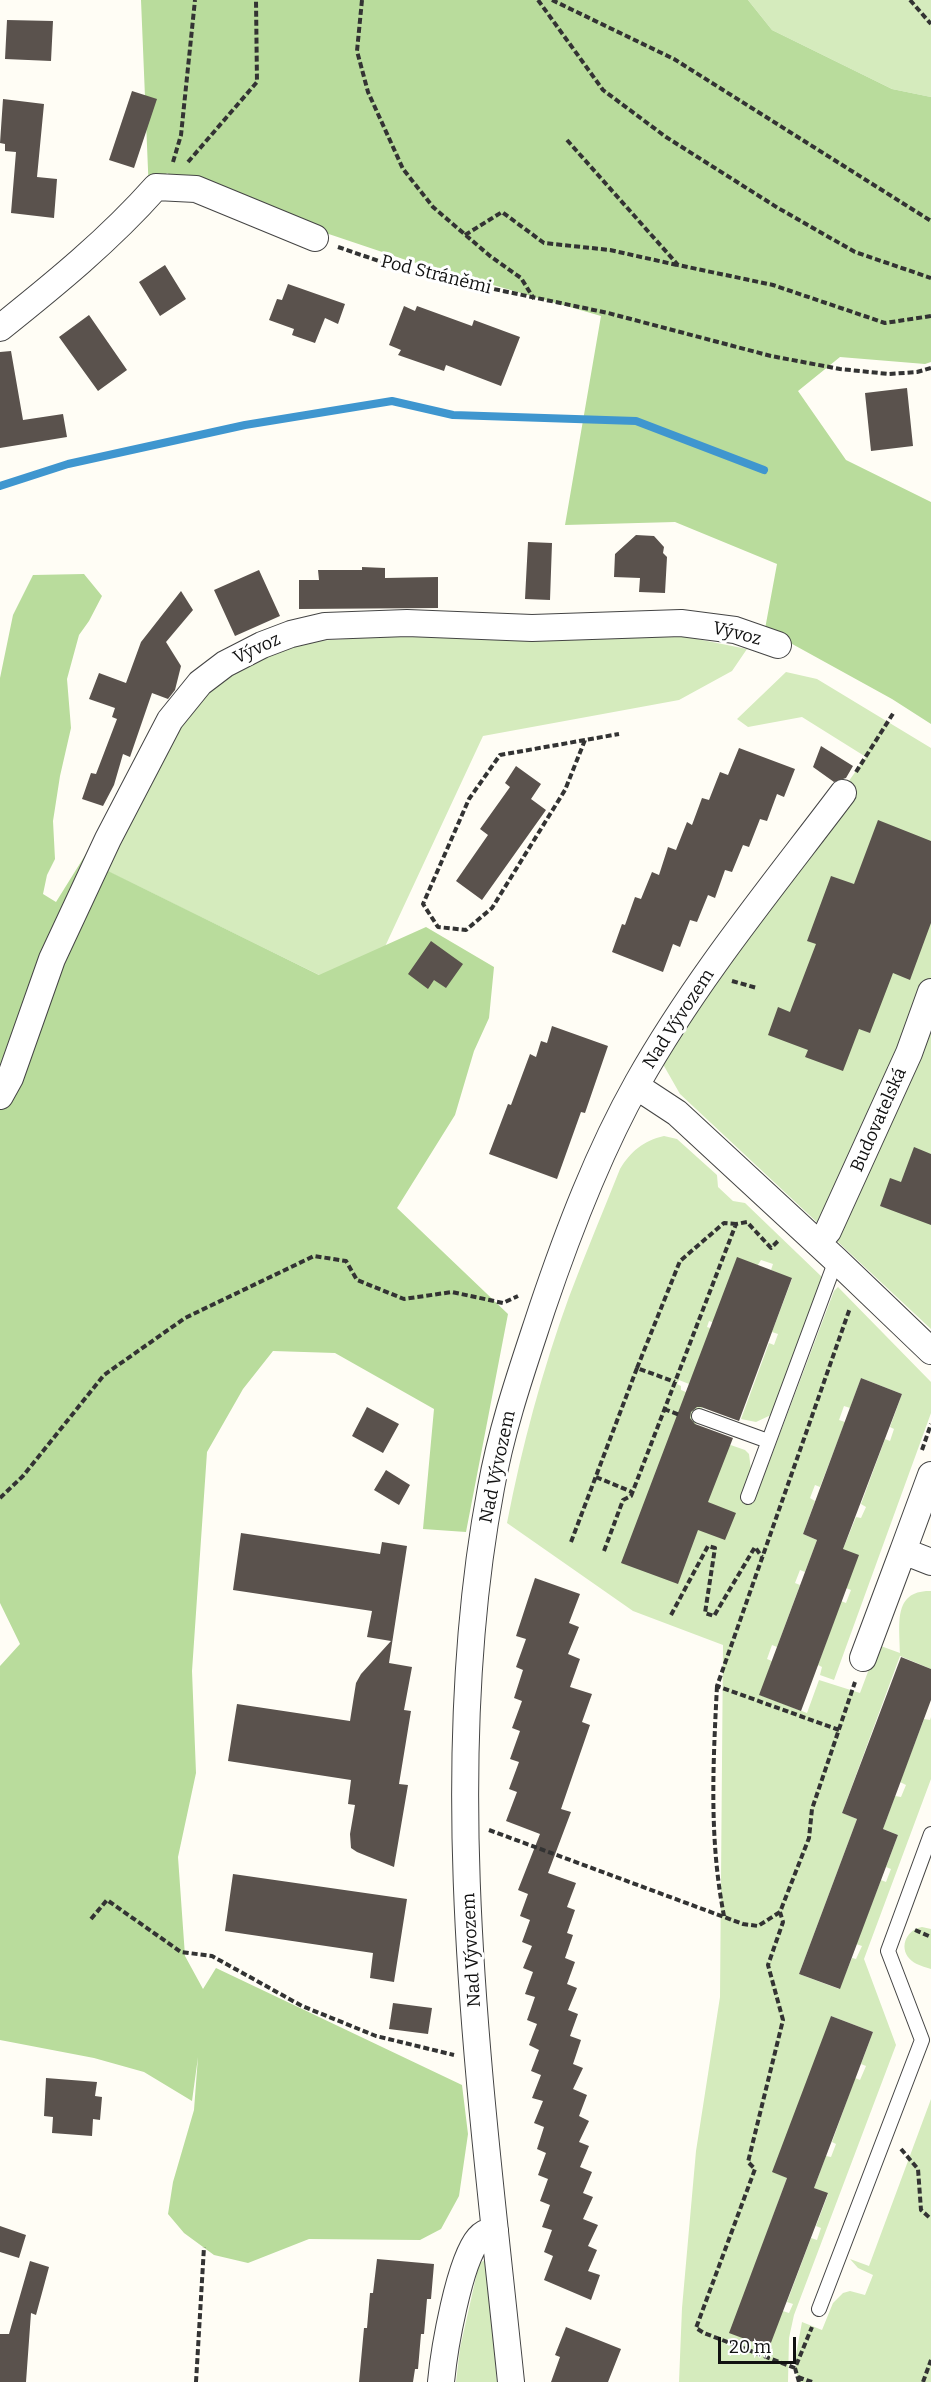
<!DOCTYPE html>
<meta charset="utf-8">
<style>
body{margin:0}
#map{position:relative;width:931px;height:2382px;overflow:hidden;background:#fffdf5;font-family:Bitter,serif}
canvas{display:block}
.scale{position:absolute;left:718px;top:2337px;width:78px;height:27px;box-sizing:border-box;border:3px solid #111;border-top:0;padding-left:8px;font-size:18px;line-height:21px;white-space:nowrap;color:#111;-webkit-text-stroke:4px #fff;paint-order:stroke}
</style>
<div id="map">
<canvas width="931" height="2382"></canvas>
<div class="scale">20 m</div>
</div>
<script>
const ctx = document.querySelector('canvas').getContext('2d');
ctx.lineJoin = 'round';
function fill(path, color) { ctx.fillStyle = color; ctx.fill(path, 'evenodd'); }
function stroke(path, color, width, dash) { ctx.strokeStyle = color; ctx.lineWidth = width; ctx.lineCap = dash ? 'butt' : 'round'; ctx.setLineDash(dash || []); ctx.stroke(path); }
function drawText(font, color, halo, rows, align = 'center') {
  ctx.font = font + ' Bitter,serif'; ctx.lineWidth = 6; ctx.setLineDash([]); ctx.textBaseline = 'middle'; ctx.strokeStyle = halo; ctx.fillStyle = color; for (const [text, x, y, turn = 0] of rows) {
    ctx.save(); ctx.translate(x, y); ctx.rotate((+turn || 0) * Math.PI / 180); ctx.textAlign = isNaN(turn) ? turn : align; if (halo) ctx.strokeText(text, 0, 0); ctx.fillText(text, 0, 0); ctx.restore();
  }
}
fill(new Path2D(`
 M748,0H931V97L892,89L772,30Z
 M423,634L533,641L682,636L747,649L732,671L679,700L483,736L362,996L103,869L183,715L229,673L300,642Z
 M786,672L817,679L931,748V1329L680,1094L664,1066L661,1043L866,757L802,717L748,727L737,719Z
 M664,1136L677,1139L717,1175L718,1187L733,1201L745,1203L823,1278L771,1415L756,1422L741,1419L769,1343L774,1345L778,1334L772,1332L792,1279L771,1270L773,1264L761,1260L720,1325L709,1321L707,1327L713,1329L689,1384L679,1380L677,1384L681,1386V1390L705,1400L693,1432L745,1450L749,1454L751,1470L742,1498L754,1502L834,1291L838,1287L931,1382V1413L834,1680L820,1675L822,1667L818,1665L841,1601L846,1603L851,1590L846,1588L843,1549L856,1517L861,1518L866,1507L861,1504L885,1439L890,1441L894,1429L890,1427L902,1394L861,1378L850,1408L844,1406L839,1420L845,1422L820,1487L815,1485L810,1498L815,1501L803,1534L817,1540L805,1572L800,1570L795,1583L800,1585L777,1647L772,1645L767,1659L772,1661L760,1695L807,1713L819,1680L860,1693L878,1645L900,1653C900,1626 892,1590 931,1591V1669L900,1656L842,1813L857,1819L799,1974L839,1989L852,1958L856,1959L862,1946L856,1944L881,1880L886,1882L891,1869L886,1867L898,1835L883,1829L895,1796L901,1797L906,1785L900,1782L924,1719L930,1720L931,1717V1779L864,1959L896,2045L794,2315L789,2338L788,2382H679L682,2308L696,2151L720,1997L723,1645L633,1611L507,1523C522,1446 542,1371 569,1297C585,1254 603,1212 620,1169C631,1151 643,1141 664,1136ZM831,2016L873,2032L861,2064L866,2066L860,2080L855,2078L832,2142L836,2144L831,2157L826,2156L814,2188L828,2194L816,2226L821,2228L817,2240L811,2238L787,2302L793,2304L789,2313L743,2298L787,2178Z
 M922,1927L931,1929V1969C925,1967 917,1965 912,1961C898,1950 905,1930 922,1927Z
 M931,2099V2382H798L795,2360L802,2322L822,2330L833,2303L843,2293L850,2291L865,2295L873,2275L858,2268L850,2259L869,2266Z
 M486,2259L497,2382H456L460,2348L479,2264Z`), '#d5ebbd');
fill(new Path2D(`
 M141,0H748L772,30L892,89L931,97V362L925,364L840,357L798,391L846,460L931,502V724L892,699L765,629L777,564L675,522L565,525L601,316L406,260L299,224L179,180L167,173L149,194Z
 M84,574L102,596L89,621L79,635L67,679L71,728L60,776L53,821L55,859L47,875L43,894L56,902L89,849L104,869L319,975L426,927L494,967L489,1018L474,1051L455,1115L397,1208L508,1314L466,1532L423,1529L434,1409L335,1353L273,1351L243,1389L207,1452L192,1671L196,1773L178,1857L185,1956L203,1989L216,1968L462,2085L468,2134L459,2196L441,2229L420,2240L309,2239L248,2263L214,2255L184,2233L168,2214L173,2182L194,2110L198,2057L192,2101L144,2072L94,2058L0,2040V1666L20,1644L0,1603V678L13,615L33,575Z`), '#b9dc9c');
stroke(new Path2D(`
 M0,486L68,464L245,425L392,401L453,415L636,421L764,470`), '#3f96cf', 8);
fill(new Path2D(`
 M7,20L53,21L51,61L5,59Z
 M132,91L157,99L134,168L109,160Z
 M3,99L44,104L37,177L57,179L54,218L11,213L16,152L5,151V144L0,143Z
 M165,265L186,299L160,316L139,282Z
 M288,284L345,304L338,324L325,318L315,343L292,335L294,329L269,320L277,299L282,300Z
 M404,306L415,311L417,306L472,326L474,320L520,337L501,386L446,365L444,371L398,355L401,350L389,345Z
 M89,315L127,370L98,391L59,337Z
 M11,351L23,420L63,414L67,437L0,448V352Z
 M907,388L913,446L871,451L865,393Z
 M636,535L654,536L664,547L663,553L667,557L665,593L639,592L640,578L614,577L615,554Z
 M528,542L552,543L550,600L525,599Z
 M362,567L385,568V578L438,577V608L299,609V580H319L318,570H362Z
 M259,570L280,616L235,636L214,590Z
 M181,591L193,610L166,642L181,666L175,690L168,699L152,693L130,757L123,754L114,785L103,806L82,799L91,773L96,774L117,719L112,717L115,708L89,699L99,673L126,683L141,642Z
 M821,746L853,766L846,778L834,782L813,767Z
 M739,748L795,769L784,797L777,794L767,821L760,819L749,847L743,845L732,872L725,870L715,898L708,895L697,922L690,920L680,947L673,944L663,972L612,952L622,924L625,925L635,897L641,899L652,872L659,875L668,847L676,850L687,822L692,825L702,798L709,800L720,772L728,775Z
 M516,766L541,784L531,799L546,810L482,900L456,881L488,835L480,829L510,787L505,783Z
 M878,820L931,841V923L910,980L893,973L870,1033L859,1029L843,1071L805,1057L808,1050L768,1035L778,1007L790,1012L816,944L807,941L831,876L854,884Z
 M431,941L463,964L446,988L434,980L428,989L408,974Z
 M552,1026L608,1046L585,1113L581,1112L557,1179L489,1154L508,1104L511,1105L530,1054L536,1057L541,1041L547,1043Z
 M914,1147L931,1154V1225L880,1206L890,1178L901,1182Z
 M737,1257L792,1278L739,1421L701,1407H697L691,1412L690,1418L695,1424L733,1438L708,1502L736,1513L725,1540L698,1530L678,1584L621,1563Z
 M861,1378L902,1394L843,1549L859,1555L801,1711L759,1695L817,1540L803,1534Z
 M367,1407L399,1424L383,1453L352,1436Z
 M386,1470L410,1485L399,1505L374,1490Z
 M241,1533L380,1554L382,1542L407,1546L389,1663L412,1667L404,1710L411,1711L399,1784L408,1785L394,1867L357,1852L351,1848L350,1834L355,1805L348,1804L351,1780L228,1761L237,1704L350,1721L356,1683L361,1674L391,1641L367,1637L372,1611L233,1590Z
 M535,1578L580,1594L569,1623L579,1627L568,1654L580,1659L570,1687L592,1694L582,1722L590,1725L561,1809L571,1812L548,1873L576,1883L567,1907L575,1910L567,1933L573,1935L565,1958L575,1962L567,1984L577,1988L568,2010L578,2014L570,2036L581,2040L573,2064L583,2068L573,2089L587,2095L579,2116L589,2121L579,2142L589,2146L580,2167L592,2172L583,2193L593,2197L583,2219L598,2225L588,2246L597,2250L588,2271L600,2275L591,2300L544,2280L553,2256L544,2252L552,2230L542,2227L550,2205L540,2201L548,2179L538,2175L546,2153L537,2149L544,2127L534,2123L543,2101L532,2098L541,2075L531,2071L539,2050L529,2045L537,2024L527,2020L535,1997L525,1994L533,1972L523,1968L532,1946L522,1942L530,1920L520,1916L528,1894L518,1890L540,1834L506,1821L517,1792L509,1789L519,1762L510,1759L520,1731L512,1728L522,1701L514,1698L523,1670L516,1667L526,1639L516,1636Z
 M901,1657L931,1669V1700L883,1829L898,1835L840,1989L799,1974L857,1819L842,1813Z
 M233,1874L407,1899L394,1982L370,1978L373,1953L225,1931Z
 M393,2003L432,2008L428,2034L389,2029Z
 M831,2016L873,2032L814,2188L828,2193L769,2348L729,2333L787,2178L772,2172Z
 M46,2078L97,2082L95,2096L102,2097L100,2120L93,2119L92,2136L52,2133L53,2117L44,2116Z
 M0,2226L26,2235L19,2258L0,2252Z
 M377,2259L434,2264L431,2299H427L424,2334H421L418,2369H415L413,2382H359L364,2328H367L370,2293H373Z
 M30,2261L49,2267L36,2315L31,2313L26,2382H0V2334H9Z
 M566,2327L621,2349L608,2382H551L560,2357L555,2355Z`), '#5a524d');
const lane = new Path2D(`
 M699,1416L768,1441
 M748,1497L836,1260
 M819,2309L922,2040L888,1951L931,1834`);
const street = new Path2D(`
 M0,328C55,284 109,240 156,187L196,189L315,238
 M636,1086L677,1113L836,1260L931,1351
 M0,1096L10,1078L52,959L108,839L170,720L200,683L225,664L262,645L291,634L325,626L407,623L532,628L681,623L735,630L778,645
 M818,1243L828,1231L909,1053L931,992
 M931,1475L903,1551L931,1562
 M863,1658L903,1551
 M441,2382C444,2350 459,2261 479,2238C483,2233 489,2231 495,2230
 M511,2382C481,2090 436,1779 491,1488C502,1426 523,1367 542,1309C568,1232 598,1153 638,1082C696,979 772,887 843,793`);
stroke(lane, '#444', 16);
stroke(street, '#444', 28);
stroke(new Path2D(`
 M362,0L357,51L368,92L403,169L433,207L490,256L521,278L534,299
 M538,0L603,90L666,137L778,208L855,252L931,278
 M552,0L674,59L931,221
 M910,0L931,24
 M567,140L678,265L773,285L885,323L931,316
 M173,162L181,135L195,0
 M188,162L257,82L256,0
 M465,235L502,212L544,243L610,250L677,265
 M338,247L408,271L608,313L771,356L840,369L889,374L917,372L931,368
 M585,740L500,755L469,799L423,904L438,927L466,930L492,908L565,790L585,740L619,734
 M856,772L894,712
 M732,981L757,988
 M637,1368L680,1261L724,1223L736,1224
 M664,1409L680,1415
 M922,1450L931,1424
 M596,1477L632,1492
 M0,1498L23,1476L104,1375L185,1318L314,1256L346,1261L357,1280L404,1299L452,1292L503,1303L518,1296
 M571,1542L637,1368L675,1382
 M604,1551L623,1500L631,1496L736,1224L747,1222L771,1248L778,1241
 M671,1615L708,1546L715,1548L705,1613L714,1616L755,1547L762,1557
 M717,1686C713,1765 709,1839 724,1916
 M839,1730L717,1686L850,1308
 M489,1830L743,1924L758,1926L780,1912
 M91,1919L107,1900L181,1952L212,1956L302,2006L376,2036L454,2055
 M915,1930L931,1937
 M901,2149L918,2169L921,2210L931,2219
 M795,2368L704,2333L696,2328L755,2169L748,2162L783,2020L768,1965L783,1922L780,1912L809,1838L812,1809L855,1682
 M798,2377L812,2382
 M196,2382L204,2247
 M799,2382L795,2368L812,2327
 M923,2382L931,2360`), '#333', 4, [6, 3]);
stroke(lane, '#fff', 14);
stroke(street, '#fff', 26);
drawText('18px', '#111', '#fff', [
 ["Pod Stráněmi",436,275,14],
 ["Vývoz",737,634,14],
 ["Vývoz",257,649,-25],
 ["Nad Vývozem",679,1019,-57],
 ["Budovatelská",879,1120,-66],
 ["Nad Vývozem",498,1467,-78],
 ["Nad Vývozem",472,1950,-93]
]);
</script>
